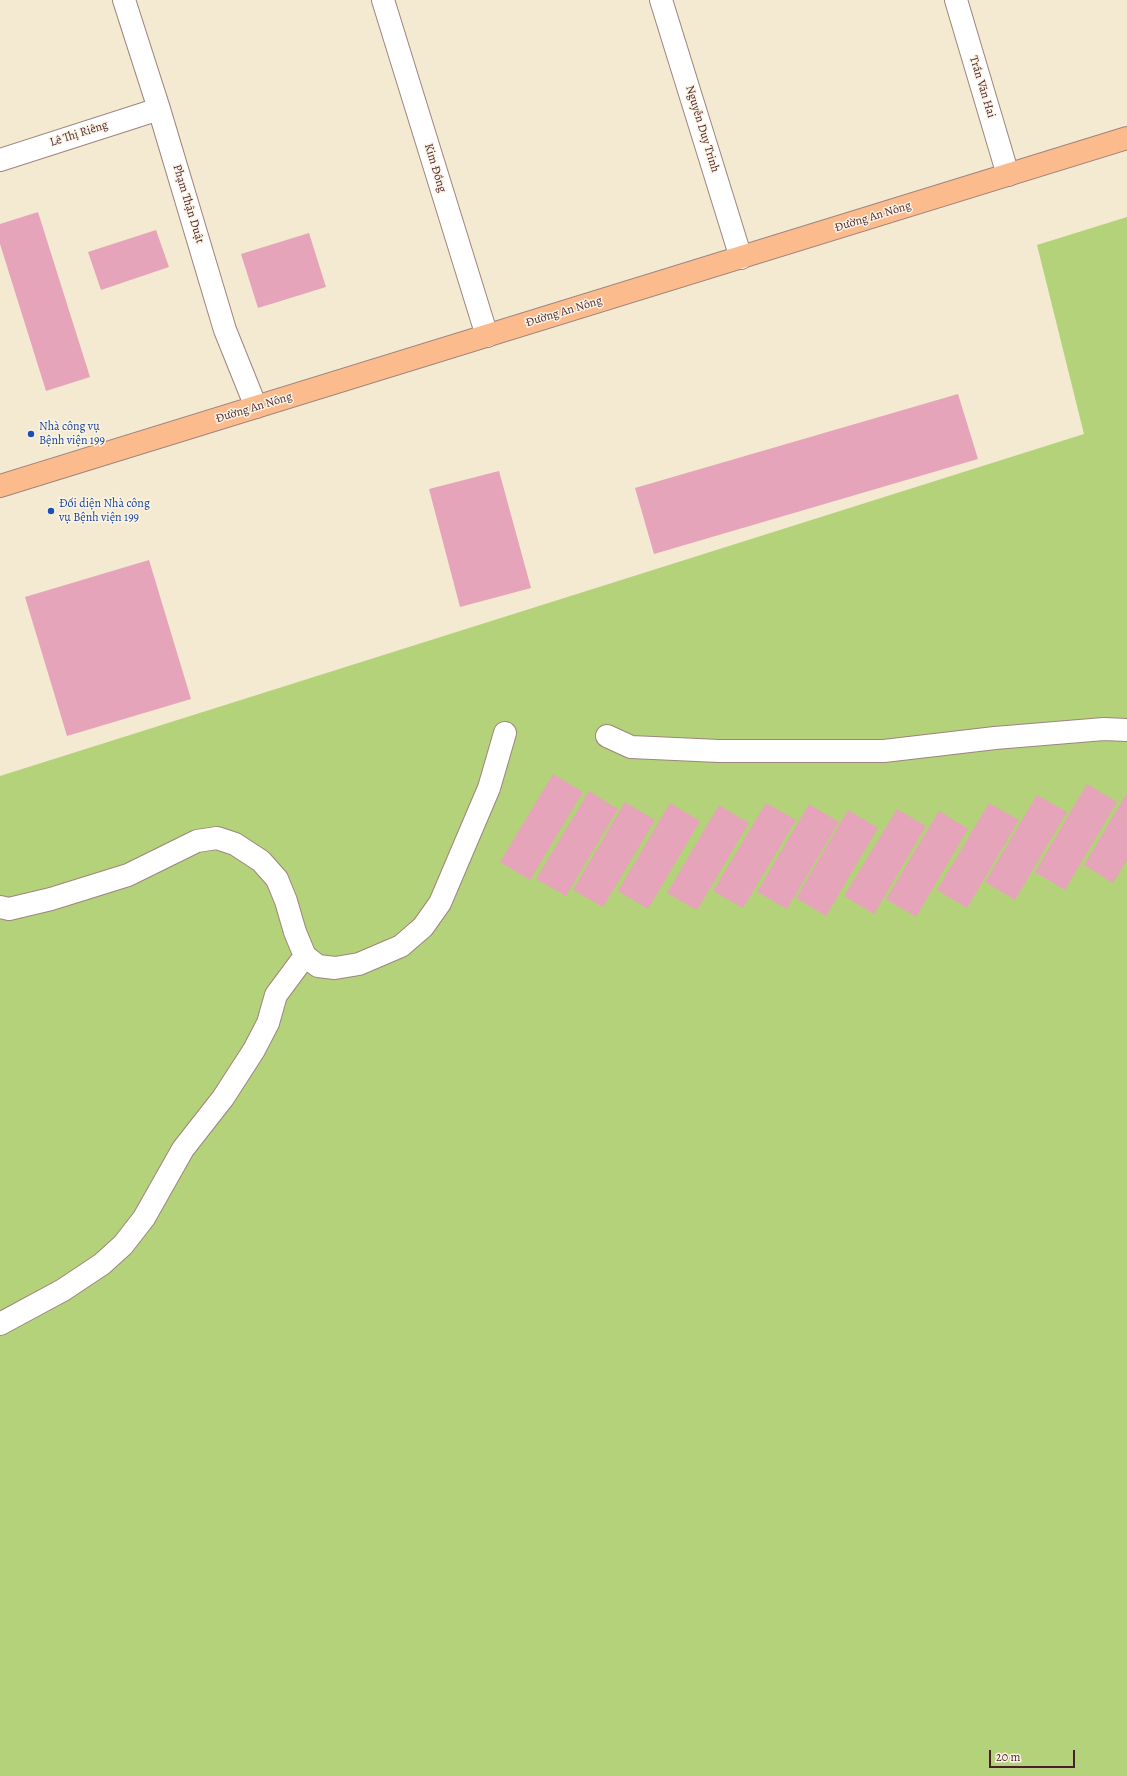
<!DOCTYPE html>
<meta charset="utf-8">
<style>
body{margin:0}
#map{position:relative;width:1127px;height:1776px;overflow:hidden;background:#f3ead1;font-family:Alegreya,serif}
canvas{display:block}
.scale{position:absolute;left:989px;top:1750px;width:86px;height:18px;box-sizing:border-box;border:2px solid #4a1f2b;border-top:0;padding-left:5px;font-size:12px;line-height:14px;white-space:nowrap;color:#4a1f2b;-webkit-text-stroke:3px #fcf5e5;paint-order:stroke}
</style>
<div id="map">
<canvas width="1127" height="1776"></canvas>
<div class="scale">20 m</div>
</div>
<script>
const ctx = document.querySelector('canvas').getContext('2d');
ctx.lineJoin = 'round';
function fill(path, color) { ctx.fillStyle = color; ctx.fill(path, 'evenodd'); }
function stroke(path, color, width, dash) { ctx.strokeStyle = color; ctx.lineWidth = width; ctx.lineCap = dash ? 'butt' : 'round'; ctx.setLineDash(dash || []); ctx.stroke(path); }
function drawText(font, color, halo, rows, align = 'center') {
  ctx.font = font + ' Alegreya,serif'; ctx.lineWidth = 3; ctx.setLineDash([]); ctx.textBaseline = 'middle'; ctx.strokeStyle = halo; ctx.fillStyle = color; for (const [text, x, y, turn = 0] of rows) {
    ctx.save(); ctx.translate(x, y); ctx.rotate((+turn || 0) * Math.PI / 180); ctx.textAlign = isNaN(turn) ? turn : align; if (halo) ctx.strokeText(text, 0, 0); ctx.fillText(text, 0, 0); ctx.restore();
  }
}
fill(new Path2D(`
 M1127,217V1776H0V776L1084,434L1037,245Z`), '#b4d279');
fill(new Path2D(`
 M38,212L90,377L46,391L0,244V224Z
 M156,230L169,267L101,290L88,252Z
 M309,233L326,287L258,308L241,254Z
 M958,394L978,459L654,554L635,488Z
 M499,471L531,588L460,607L429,489Z
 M149,560L191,699L67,736L25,597Z
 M553,774L583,792L530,880L500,862Z
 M1087,784L1117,802L1065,890L1035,872Z
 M589,791L618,809L566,896L536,879Z
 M1127,793V860L1113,883L1084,865Z
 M1037,795L1067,812L1015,900L985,882Z
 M625,802L655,820L603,907L573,890Z
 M670,803L700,821L648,909L618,891Z
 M766,803L796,820L743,908L713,891Z
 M989,803L1019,820L967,908L937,890Z
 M809,804L839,822L787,909L757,892Z
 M719,805L749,823L697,910L667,893Z
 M897,809L926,826L874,914L844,896Z
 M848,810L878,828L826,916L796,898Z
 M939,811L968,829L916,917L886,899Z`), '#e5a4ba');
const minor = new Path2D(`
 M124,0L159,109L225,330L256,407
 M383,0L487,336
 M661,0L741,258
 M956,0L1008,175
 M0,160L159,109
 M607,736L631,747L719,751H884L995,738L1104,729L1127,730
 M0,907L9,909L51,899L128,875L197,841L217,838L235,844L261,861L277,879L286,901L295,932L305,956L318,966L335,968L359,964L401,946L423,927L440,903L489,788L505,733
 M0,1324L63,1290L102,1264L123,1245L144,1218L183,1149L223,1098L254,1050L268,1023L276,995L305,956`);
const major = new Path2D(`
 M0,486L1127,138`);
stroke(minor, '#9e847e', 24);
stroke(major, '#9e847e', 24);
stroke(minor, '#fff', 22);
stroke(major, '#fbbb8c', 22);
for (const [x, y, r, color] of [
 [31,434,4,"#1a4fb4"],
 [51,511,4,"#1a4fb4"]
]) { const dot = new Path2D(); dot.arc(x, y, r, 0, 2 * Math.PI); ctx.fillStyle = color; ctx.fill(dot); stroke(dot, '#fcf5e5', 1.5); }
drawText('12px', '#4a1f2b', '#fcf5e5', [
 ["Trần Văn Hai",982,87,73],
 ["Nguyễn Duy Trinh",702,129,73],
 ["Lê Thị Riêng",79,134,-18],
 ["Kim Đồng",435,168,73],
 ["Phạm Thận Duật",188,204,73],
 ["Đường An Nông",873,217,-17],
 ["Đường An Nông",564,312,-17],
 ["Đường An Nông",254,408,-17]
]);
drawText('12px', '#164399', '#fcf5e5', [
 ["Nhà công vụ",39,427],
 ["Bệnh viện 199",39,441],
 ["Đối diện Nhà công",59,504],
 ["vụ Bệnh viện 199",59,518]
], 'left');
</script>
